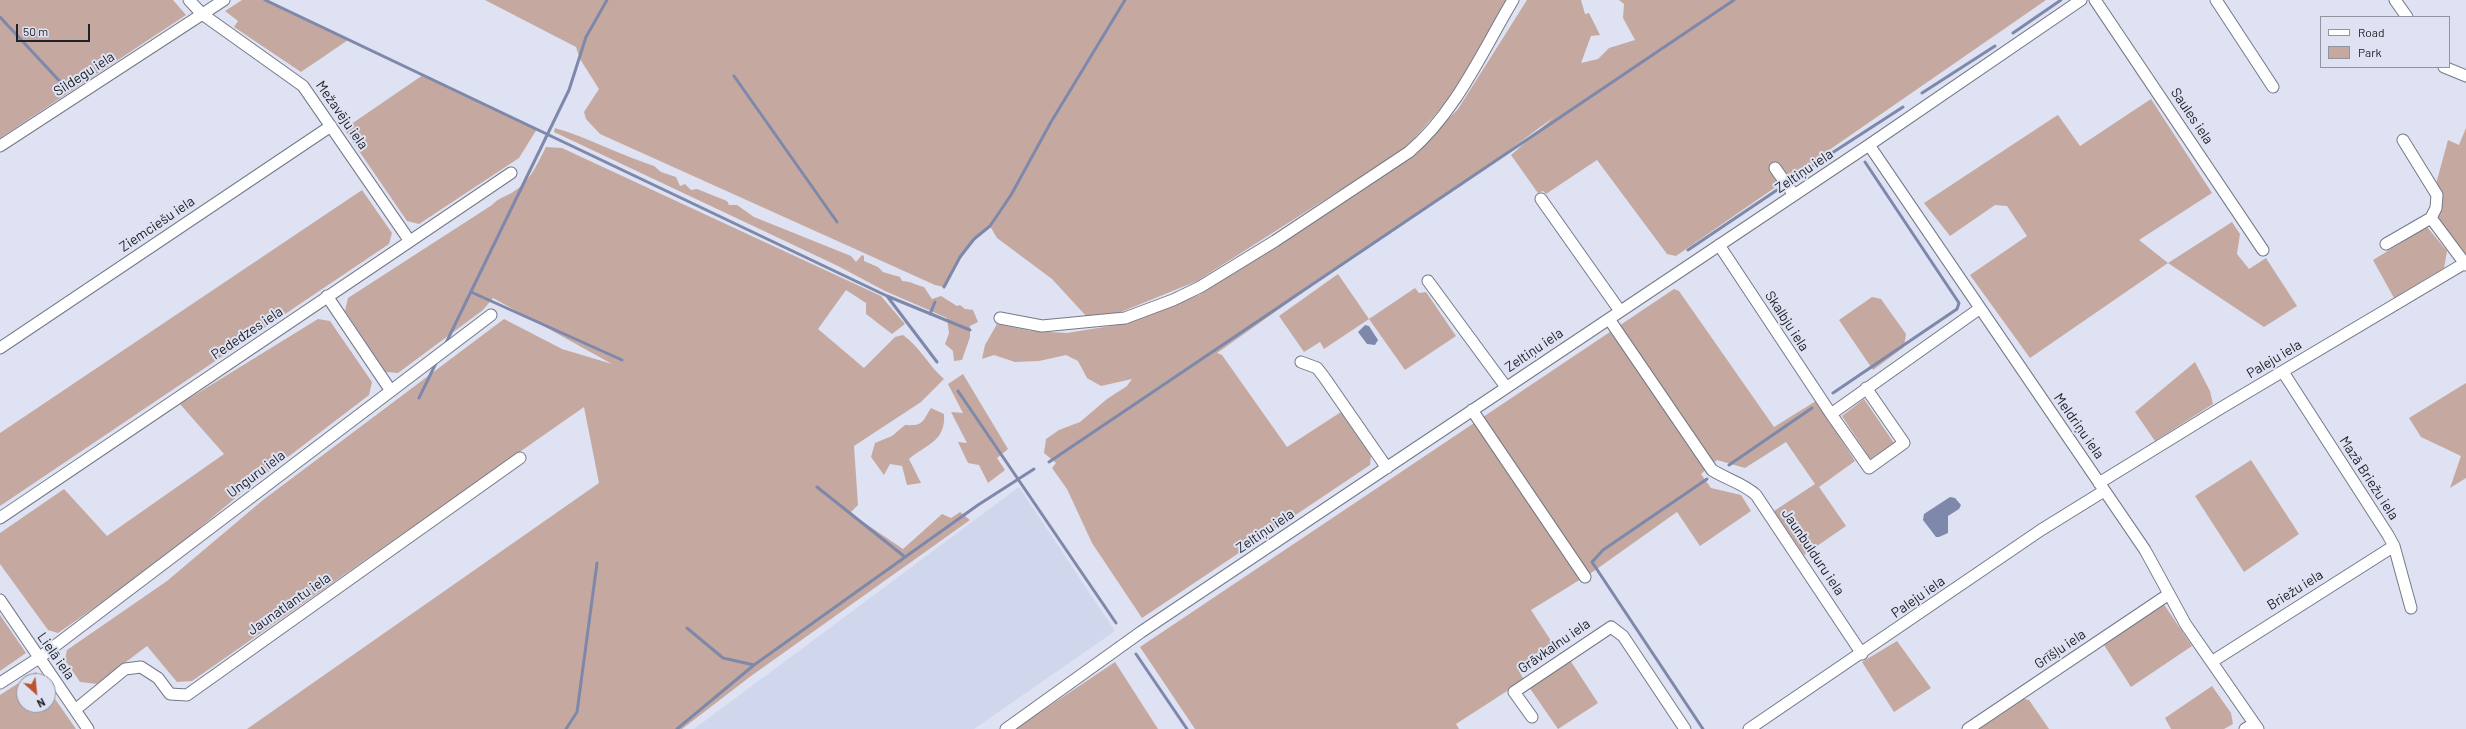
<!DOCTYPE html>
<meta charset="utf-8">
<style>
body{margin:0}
#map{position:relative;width:2466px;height:729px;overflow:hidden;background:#dee2f2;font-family:Barlow,sans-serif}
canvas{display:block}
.legend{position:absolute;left:2320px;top:16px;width:130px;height:52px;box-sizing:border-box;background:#dee2f2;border:1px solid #9295a1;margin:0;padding:5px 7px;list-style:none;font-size:12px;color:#212228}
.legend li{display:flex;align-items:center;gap:8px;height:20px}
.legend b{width:20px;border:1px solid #9295a1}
.north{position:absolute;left:16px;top:673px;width:40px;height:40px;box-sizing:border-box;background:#dee2f2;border:1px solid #9295a1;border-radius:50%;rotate:153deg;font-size:11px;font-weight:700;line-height:16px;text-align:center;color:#212228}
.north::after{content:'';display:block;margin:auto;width:14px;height:18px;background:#bb532c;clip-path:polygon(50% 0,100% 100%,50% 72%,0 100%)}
.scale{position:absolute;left:16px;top:24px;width:74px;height:18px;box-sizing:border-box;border:2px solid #212228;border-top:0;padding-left:5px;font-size:12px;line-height:14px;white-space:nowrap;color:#212228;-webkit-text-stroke:3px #dee2f2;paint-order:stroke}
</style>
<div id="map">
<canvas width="2466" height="729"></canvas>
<ul class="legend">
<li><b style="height:5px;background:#fff"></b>Road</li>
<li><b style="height:11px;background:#c5a9a0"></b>Park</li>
</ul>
<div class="north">N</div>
<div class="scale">50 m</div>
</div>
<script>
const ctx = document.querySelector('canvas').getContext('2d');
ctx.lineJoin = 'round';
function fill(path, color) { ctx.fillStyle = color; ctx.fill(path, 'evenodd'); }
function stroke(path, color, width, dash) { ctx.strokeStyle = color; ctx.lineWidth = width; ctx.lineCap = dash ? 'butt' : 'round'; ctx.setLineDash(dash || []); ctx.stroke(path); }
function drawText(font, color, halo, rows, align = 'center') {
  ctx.font = font + ' Barlow,sans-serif'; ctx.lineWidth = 4; ctx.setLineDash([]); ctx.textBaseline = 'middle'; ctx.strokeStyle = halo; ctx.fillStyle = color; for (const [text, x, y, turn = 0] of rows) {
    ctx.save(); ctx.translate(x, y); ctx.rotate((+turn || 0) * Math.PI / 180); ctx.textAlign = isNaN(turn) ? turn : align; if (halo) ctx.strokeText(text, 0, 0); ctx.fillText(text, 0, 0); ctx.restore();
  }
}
fill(new Path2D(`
 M1019,487L1115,631L974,729H694Z`), '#d0d7ed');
fill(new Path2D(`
 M0,0H173L186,15L0,138Z
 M242,0H265L348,40L301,72L234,27L238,21L225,11Z
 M485,0H1508L1448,100L1406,148L1197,281L1121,312L1087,317L1052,279L997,238L990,226C969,243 957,263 944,287L935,285L600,134L586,119L584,112L599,89L580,59L576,47Z
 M1527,0H1581L1585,14L1589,13L1600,35L1591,36L1581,63L1598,59L1609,48L1635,40L1623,18L1624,4L1619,0H2046L1676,256L1667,254L1597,160L1546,194L1543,191L1538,193L1511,155L1554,117L1462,185L1384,235L1217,353L1222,355L1287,447L1341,412L1371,456L1370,465L1142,618L1092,543L1067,489L1052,468L1056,463L1044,453L1046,439L1059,430L1080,422L1107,399L1127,386L1132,379L1101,386L1087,378L1078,361L1066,355L1039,361L1015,362L994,355L982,359L985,345L997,324L1032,331L1067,333L1123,324L1199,295L1413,156L1458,109Z
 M423,75L537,129L519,158L419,224L407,221L344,129Z
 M2151,99L2212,193L2139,240L2168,263L2232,222L2240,234L2237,254L2249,269L2266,258L2297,306L2264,327L2168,263L2030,358L1970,275L2027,236L2007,206L1995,205L1950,236L1924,203L2053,118L2058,115L2080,146Z
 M555,128C589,138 620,155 654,166L661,172L676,177L680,186L685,184L691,190L697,189L727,201L729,205H737L754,217L851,256L856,262L862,255L864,256V261L878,267L883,272L900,277L902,281C910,281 916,285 924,287L932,299L941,296L957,306L960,305L965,309L973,310L978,322L970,326V337L962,360L954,361L953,351L945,344L949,333L947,318L885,291L838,266L554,132Z
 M2466,128V257L2440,224L2438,216L2436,184L2448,140L2459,145Z
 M546,147L562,148L881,296L905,324L892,334L866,314V303L846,290L818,329L864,368L895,337L903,335C920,347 928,365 944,379L921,402L854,446L858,505L850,513L903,549L942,514L951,518L960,512L970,520L751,676L682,729H247L599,483L584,407L192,681L177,682L147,646L97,684L80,682L65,660L67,650L167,581L263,500L504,319L562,349L612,364L493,298L483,310L398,373L386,372L345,311L348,298L492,205C498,198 505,197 513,192C530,182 537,164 546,147Z
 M362,190L392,233L389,244L0,506V433Z
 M2427,227L2447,251L2444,268L2394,298L2373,260Z
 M1338,274L1369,319L1415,288L1419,293L1426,292L1456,336L1405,370L1369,319L1324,349L1320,342L1304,352L1279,316Z
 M1674,289L1679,291L1774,427L1816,401L1855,461L1819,487L1846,526L1804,555L1774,511L1815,484L1786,442L1745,468L1717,460L1701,474L1711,488L1741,495L1751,511L1700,546L1677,512L1594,571L1531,610L1557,650L1536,665L1534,661L1519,671L1524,680L1456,724L1459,729H1195L1140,647Z
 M1872,297L1881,299L1906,334L1904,347L1873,370L1839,320Z
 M318,319L330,321L372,382L369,395L250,486L150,569L58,633L48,630L0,564V533L64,489L107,536L224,454L180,404Z
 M2195,362L2210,391L2213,404L2155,441L2135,412Z
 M963,374L1008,449L997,458L1005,470L988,483L979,465L968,463L958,442L967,443L951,412L963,413L948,384Z
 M2466,383V478L2450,488L2461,456L2421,437L2409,418Z
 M1864,399L1894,443L1870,459L1842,416Z
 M931,408L944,414C946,441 927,444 909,459L921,483L907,485L902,466L890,464L884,475L871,457L875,443L892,436L905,425C924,426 922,422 931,408Z
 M2251,460L2299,534L2244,572L2195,496Z
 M2163,603L2192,646L2131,687L2104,645Z
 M0,615L26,653L0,671Z
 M1897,641L1931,688L1894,712L1862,662Z
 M1570,660L1598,703L1558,729L1529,687Z
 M1115,662L1158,729H1015Z
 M36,672L42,681H24V705H48V689L76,729H0V695Z
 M2212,686L2231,713L2233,724L2224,729H2171L2165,718Z
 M2021,698L2029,700L2049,729H1973Z`), '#c5a9a0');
fill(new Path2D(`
 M1365,325L1369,326L1378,340L1375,345L1367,344L1358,332Z
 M1950,497L1955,498L1961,505L1959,509L1948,516V533L1939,537H1936L1923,520L1924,514Z`), '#7e88ab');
stroke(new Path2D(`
 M265,0L887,296L937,362
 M0,17L66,88
 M2013,33L2061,0
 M734,76L837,222
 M1922,93L1995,46
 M1801,173L1903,107
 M1688,250L1777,190
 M944,287L960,257L974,239L990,226L1011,195L1051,122L1125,0
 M471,292L622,360
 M887,296L970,330
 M930,314L935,302
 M445,345L569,90L586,37L607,0
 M958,391L1116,623
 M1833,393L1957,309L1959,303L1865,162
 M419,398L437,361
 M1049,462L1734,0
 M1729,465L1812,408
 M817,487L905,557
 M687,628L723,658L754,665
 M1136,654L1187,729
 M566,729L577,712L597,563
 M677,729L754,665L978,505L1034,469
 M1703,729L1592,562L1603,550L1707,479`), '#7e88ab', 3);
const minor = new Path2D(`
 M189,0L202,14L303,86L409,240
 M2095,0L2263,250
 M2216,0L2273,87
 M2395,0L2407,17
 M2444,67L2466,76
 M2403,140L2437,195L2436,208L2431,218L2466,265
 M1869,145L2145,550L2186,625L2258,729
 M0,146L224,0
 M1775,168L1794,195
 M1541,199L1620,311
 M2386,244L2431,218
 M1719,245L1831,414L1979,309
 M1428,281L1506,387
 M327,296L391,391
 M1000,318L1042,326L1125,318L1173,300L1200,287L1275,241L1409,152C1456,112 1482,52 1513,0
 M1609,319L1712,470C1726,479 1745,484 1756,495L1862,654
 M0,348L331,126
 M1301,362L1317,368L1324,377L1387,468
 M2283,372L2388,535L2394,546L2411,608
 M1472,410L1585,577
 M1831,414L1869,468L1904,443L1866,388
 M2099,483L2221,408L2465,263
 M0,518L511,173
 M0,600L88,729
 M2213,661L2394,546
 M0,683L39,658L491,315
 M75,710L125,669L141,667L158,678L170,694L187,695L520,458
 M1532,717L1514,692L1611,627L1623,636L1685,729
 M1006,729L1141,632L1869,145L2081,0
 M1749,729L2041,530L2104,491
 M1968,729L2169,594
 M2245,729L2254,724`);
stroke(minor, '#757987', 13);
stroke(minor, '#fff', 11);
drawText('14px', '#212228', '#dee2f2', [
 ["Sildegu iela",84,74,-33],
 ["Mežavēju iela",342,115,55],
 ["Saules iela",2192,116,56],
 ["Zeltiņu iela",1804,171,-34],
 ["Ziemciešu iela",157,224,-34],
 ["Skalbju iela",1787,321,57],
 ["Pededzes iela",247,333,-34],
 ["Zeltiņu iela",1534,350,-34],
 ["Paleju iela",2274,359,-31],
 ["Meldriņu iela",2079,426,55],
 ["Unguru iela",256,474,-37],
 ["Mazā Briežu iela",2369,478,57],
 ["Zeltiņu iela",1265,531,-34],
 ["Jaunbulduru iela",1813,552,56],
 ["Briežu iela",2295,590,-32],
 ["Paleju iela",1918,597,-35],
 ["Jaunatlantu iela",289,604,-35],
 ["Grāvkalnu iela",1554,646,-35],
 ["Grīšļu iela",2060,649,-34],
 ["Lielā iela",56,656,55]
]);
</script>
